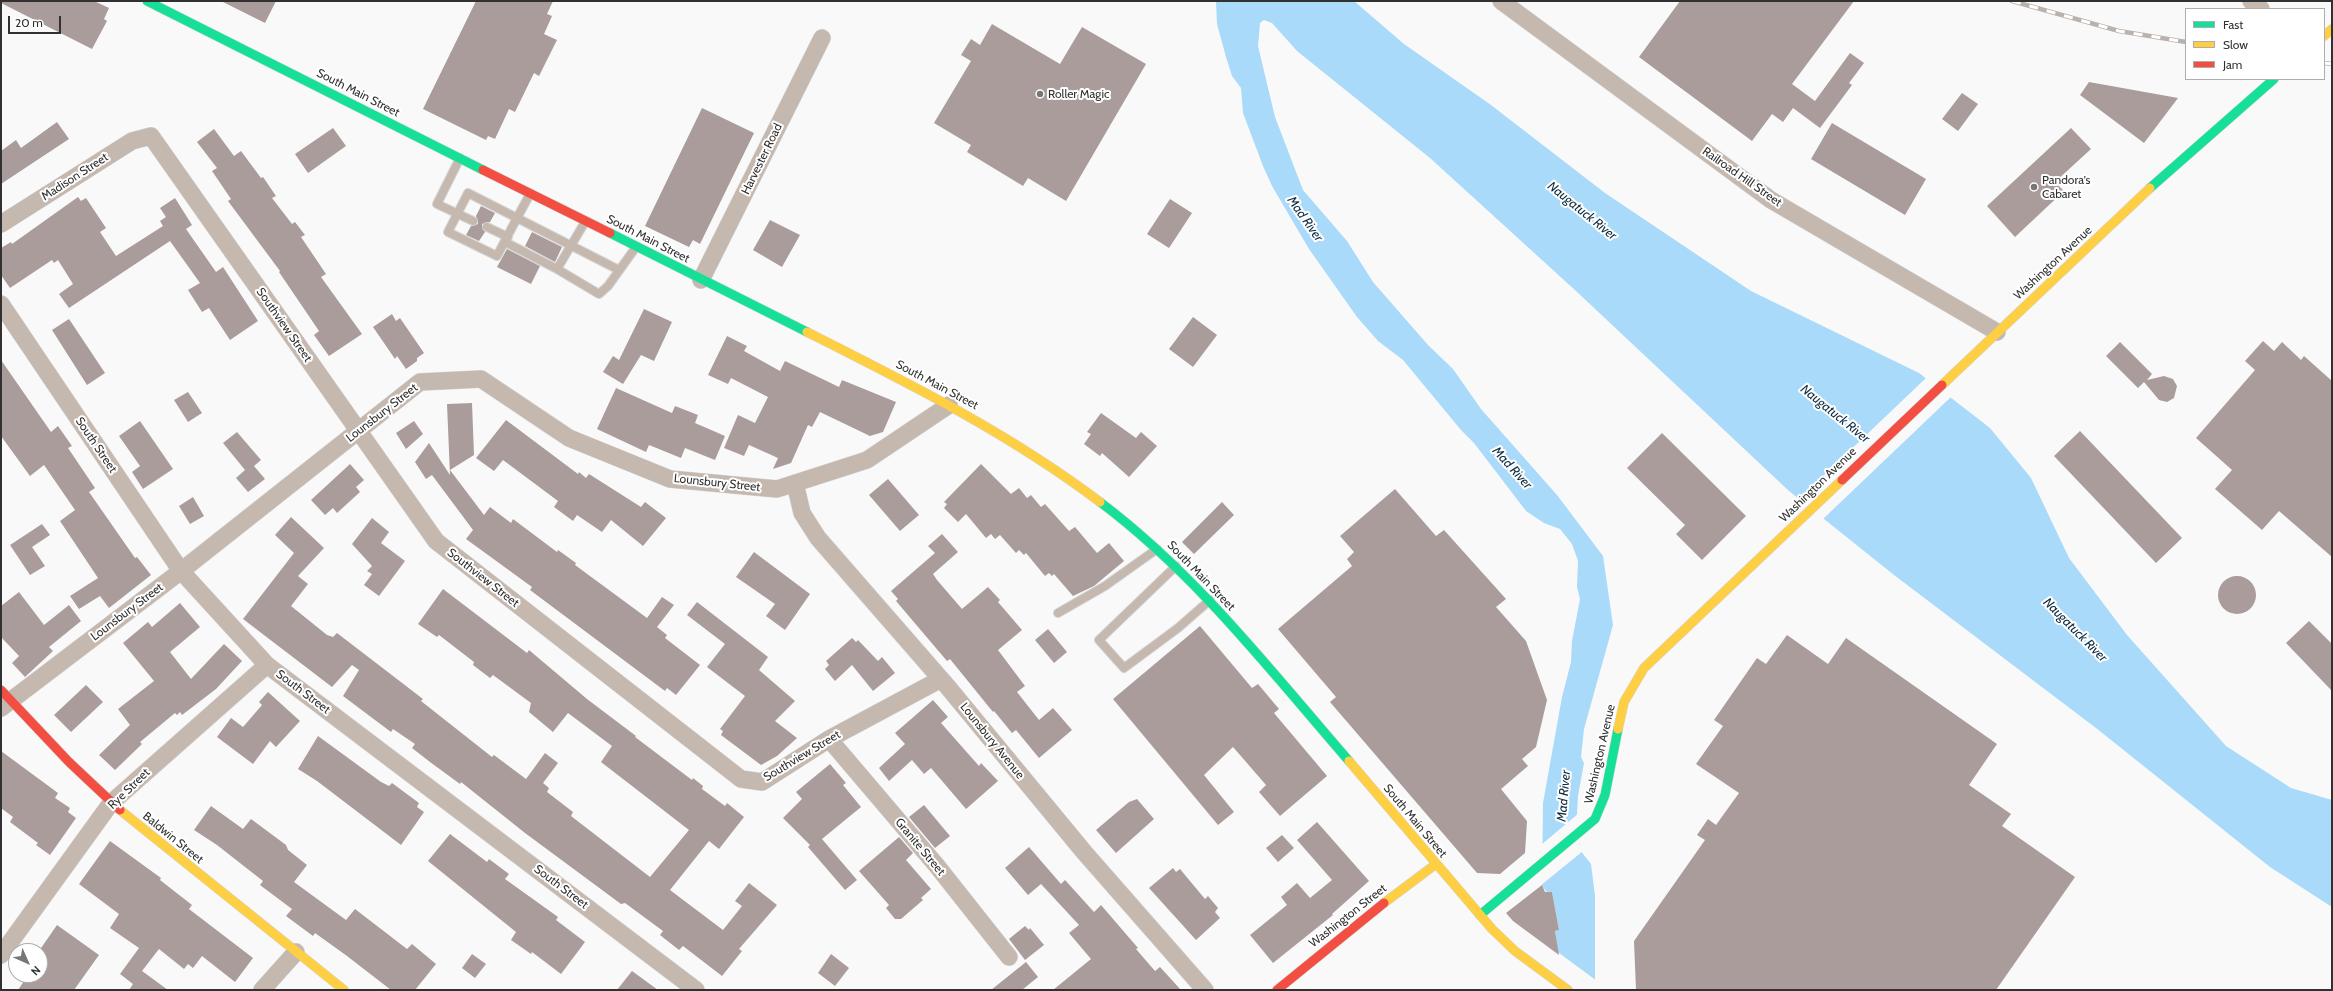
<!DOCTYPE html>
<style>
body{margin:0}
#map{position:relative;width:2333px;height:991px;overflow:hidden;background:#f9f9fa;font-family:Cabin,sans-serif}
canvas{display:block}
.frame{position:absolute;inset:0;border:2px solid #313132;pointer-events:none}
.legend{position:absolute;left:2185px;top:8px;width:140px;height:72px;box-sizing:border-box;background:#fff;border:1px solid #adadad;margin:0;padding:5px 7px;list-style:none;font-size:12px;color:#313132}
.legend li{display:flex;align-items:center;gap:8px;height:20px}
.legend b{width:20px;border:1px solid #adadad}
.north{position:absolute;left:8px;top:943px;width:40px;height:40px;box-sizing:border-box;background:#fff;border:1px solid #adadad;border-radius:50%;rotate:135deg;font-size:11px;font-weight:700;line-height:16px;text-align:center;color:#313132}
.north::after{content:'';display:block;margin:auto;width:14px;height:18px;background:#777778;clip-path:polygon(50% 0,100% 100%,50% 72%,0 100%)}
.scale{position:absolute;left:8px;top:16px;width:53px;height:18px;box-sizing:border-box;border:2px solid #313132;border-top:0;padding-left:5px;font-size:12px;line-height:14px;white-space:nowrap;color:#313132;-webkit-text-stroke:3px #fff;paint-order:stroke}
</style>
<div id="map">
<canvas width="2333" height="991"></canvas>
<div class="frame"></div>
<ul class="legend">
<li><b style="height:5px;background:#16e098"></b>Fast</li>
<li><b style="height:5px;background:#ffcf43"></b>Slow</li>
<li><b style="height:5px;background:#f24e42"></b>Jam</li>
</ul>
<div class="north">N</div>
<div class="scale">20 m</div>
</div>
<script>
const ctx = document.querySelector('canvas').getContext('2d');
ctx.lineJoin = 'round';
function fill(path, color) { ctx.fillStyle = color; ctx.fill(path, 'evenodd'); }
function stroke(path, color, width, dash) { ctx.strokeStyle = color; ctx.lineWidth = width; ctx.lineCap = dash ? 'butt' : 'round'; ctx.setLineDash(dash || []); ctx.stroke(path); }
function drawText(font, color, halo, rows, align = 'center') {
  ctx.font = font + ' Cabin,sans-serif'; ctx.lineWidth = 4; ctx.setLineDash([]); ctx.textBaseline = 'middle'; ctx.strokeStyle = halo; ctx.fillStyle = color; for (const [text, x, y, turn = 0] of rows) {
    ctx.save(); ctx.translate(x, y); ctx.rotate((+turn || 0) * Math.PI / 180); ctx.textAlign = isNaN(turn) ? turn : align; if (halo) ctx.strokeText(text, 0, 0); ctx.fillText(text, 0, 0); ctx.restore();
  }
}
fill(new Path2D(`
 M1216,1H1354L1404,44L1491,105L1605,193L1751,291L1919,373L1990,428L2031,478L2069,558L2127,635L2226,746L2291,788L2332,800V907L2270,867L2096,728L1894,575L1789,491L1576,291L1430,158L1297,51L1272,23L1264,20L1260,23L1258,46L1275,117L1303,190L1347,241L1373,282L1428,345L1453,369L1481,409L1557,495L1603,556L1613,625L1584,729L1581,757L1584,763L1578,796L1577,814L1580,850L1591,864L1595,896V990H1554L1557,944L1555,931L1559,930L1552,892H1547L1542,886L1543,803L1562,697L1571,662L1572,641L1580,599L1577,587L1578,561L1572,544L1560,529L1544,523L1526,511L1474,443L1461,430L1403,360L1378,341L1357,317L1309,249L1272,186L1263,166L1243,113L1241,88L1232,76L1226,57L1217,24Z`), '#a9dafa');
fill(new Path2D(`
 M1927,377L1952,396L1822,520L1798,500Z
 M1579,813L1583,851L1540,886L1541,845Z
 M1555,950L1597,981V990H1552Z`), '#f9f9fa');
fill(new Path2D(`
 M1,1H94L109,8L104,19L107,21L92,49L1,3Z
 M221,1H276L265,23Z
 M476,1H553L547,14L552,16L544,34L557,40L539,76L534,73L515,112L509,109L495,139L488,136L486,140L423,109Z
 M1680,1H1854L1792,84L1815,101L1850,53L1864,63L1849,83L1852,85L1820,128L1793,108L1783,122L1772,114L1752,141L1639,57Z
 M992,24L1060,64L1082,27L1146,64L1066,201L1028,178L1023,186L967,152L971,145L934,123L971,61L961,55L971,39L980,45Z
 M2089,82L2178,98L2144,143L2080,95Z
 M1962,93L1978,104L1958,131L1942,119Z
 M702,108L754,133L700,244L693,240L689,247L645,226Z
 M57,122L69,139L1,184V151L16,140L21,148Z
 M1832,123L1926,179L1905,215L1811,159Z
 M333,128L346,146L308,173L295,154Z
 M2071,128L2091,149L2055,182L2064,191L2015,237L1987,206Z
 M214,129L234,156L241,151L261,178L263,177L276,196L272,198L292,224L295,222L305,235L301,237L326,274L321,277L362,334L329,356L314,335L319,331L279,272L280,271L228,201L231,199L212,171L217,168L197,142Z
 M78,197L81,201L86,198L106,228L100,232L116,256L163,226L160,221L166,217L160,208L175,198L192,225L186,229L216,272L223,267L258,321L230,340L209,308L202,312L188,290L200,283L170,241L69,308L59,294L73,284L58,260L54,263L52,260L10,288L1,275V248L11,242L12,244Z
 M1170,199L1192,213L1169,248L1147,234Z
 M481,206L495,213L490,222L482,224L485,232L479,241L466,235L471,226L478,224L476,216Z
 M770,220L800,235L782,267L753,250Z
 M532,232L562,247L555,262L525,246Z
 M507,249L540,266L531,284L497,267Z
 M644,309L672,322L654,361L641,355L623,384L603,372L613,356L619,360Z
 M392,314L396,321L400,318L424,353L417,358V361L406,369L397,356L395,359L373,327Z
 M1193,317L1217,335L1193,367L1169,349Z
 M69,319L105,373L87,385L52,330Z
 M727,336L747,346L744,351L780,371L785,361L839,387L842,380L896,402L883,432L870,436L820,412L812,427L808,425L791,463L773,469L778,458L749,445L744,456L724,448L738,415L755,423L768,397L731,378L728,384L708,375Z
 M2263,341L2274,351L2282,342L2301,360L2304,356L2332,381V557L2279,511L2262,530L2215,489L2232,470L2196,438L2255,370L2245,361Z
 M2120,342L2152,374L2147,380L2164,376L2173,379L2177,386L2174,398L2167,402L2159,400L2144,382L2138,388L2106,356Z
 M1,360L51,432L58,426L72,446L68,448L95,488L89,492L135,558L137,557L151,575L109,608L100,596L79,609L70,596L98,578L60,521L75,510L44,465L30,476L1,436Z
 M616,388L672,413L675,406L698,415L695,423L725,436L715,460L685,448L681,458L649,445L646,452L597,429Z
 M188,392L202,413L188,422L174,400Z
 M472,403L474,455L450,470L484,515L490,507L511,523L513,519L557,552L558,550L576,563L575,565L647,618L662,597L674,605L657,627L667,635L665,638L700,665L676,695L667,688L665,691L530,590L532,587L466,539L473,530L432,475L426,479L415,462L429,443L450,475L447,404Z
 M1101,413L1136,438L1141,432L1157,446L1129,477L1102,453L1100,456L1084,444L1091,434L1087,432Z
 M506,420L578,474L579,472L586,478L589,474L641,507L645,502L666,518L643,546L611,520L602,532L577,515L573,521L554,507L558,501L503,460L494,471L476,458Z
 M140,421L173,469L143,489L132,472L140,466L119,436Z
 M414,421L423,434L406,449L396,433Z
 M2080,431L2182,538L2156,563L2054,456Z
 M237,432L261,460L254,466L265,479L248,492L236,478L245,470L223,443Z
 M1662,433L1746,516L1702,560L1676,534L1685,525L1627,468Z
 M350,464L364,480L356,487L360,492L337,513L333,508L325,515L311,500Z
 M981,464L1011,494L1019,488L1027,498L1031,495L1041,507L1045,504L1069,531L1075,527L1097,553L1109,543L1124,561L1094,586L1073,596L1054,574L1052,576L1049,573L1045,576L1026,553L1024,555L1019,550L1016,553L1000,535L995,539L991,534L986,538L966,514L958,522L944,508L947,504L944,502Z
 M888,479L919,515L900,531L869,495Z
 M1395,489L1436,536L1444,530L1506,599L1496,607L1526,641L1547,700L1536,747L1522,759L1528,766L1501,789L1527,821L1525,853L1500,874L1477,873L1330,702L1336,697L1278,629L1352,566L1347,559L1354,552L1340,536Z
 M193,497L204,516L190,524L179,506Z
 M1222,502L1234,515L1194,554L1182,542Z
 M291,517L324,548L298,576L308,584L291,606L327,635L333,637L337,633L423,699L421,701L492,757L494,755L526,779L545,753L558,763L543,783L549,788L547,792L573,812L571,816L650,877L689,830L601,762L612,746L568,713L553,732L529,712L531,703L493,675L490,678L473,665L474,662L439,635L437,637L418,624L443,589L527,653L529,650L587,699L636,736L635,737L692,780L693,778L703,786L702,789L725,806L727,803L744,817L719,849L709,841L670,890L723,930L742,906L735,901L749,883L777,905L739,949L742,951L722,976L683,946L679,950L660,935L663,931L625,903L621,904L525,833L461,782L460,784L430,762L412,748L415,744L393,729L391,732L343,696L359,670L352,665L332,687L243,619L294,553L275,535Z
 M372,518L389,532L381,543L405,561L379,596L364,585L372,574L367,571L372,566L352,544Z
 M42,524L50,535L32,547L45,566L30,575L10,545Z
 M942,534L958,552L933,574L937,580L962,609L988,587L1000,600L998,602L1022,630L998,650L1025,686L1017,692L1039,720L1053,708L1072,730L1039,758L1016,730L1012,733L994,711L993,712L950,659L947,661L896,601L898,599L891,591L935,553L928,546Z
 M754,552L810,594L785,630L766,616L775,604L736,577Z
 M2218 595a19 19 0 1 1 38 0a19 19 0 1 1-38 0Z
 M19,592L44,625L69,605L81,621L49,647L53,651L25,677L12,663L19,656L1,637V606Z
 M697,602L768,657L759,670L795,701L775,721L797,738L777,756L761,765L721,735L723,731L720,729L745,696L707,667L725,644L687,615Z
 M180,603L200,627L170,652L191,679L224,644L242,661L216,689L182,715L180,712L177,715L175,713L140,742L142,744L115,770L99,755L130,725L118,709L154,681L123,643L148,622L152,627Z
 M2309,621L2332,644V691L2286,643Z
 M1200,626L1252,688L1258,684L1279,709L1274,713L1327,776L1280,816L1259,792L1266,785L1233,747L1204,775L1234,812L1218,825L1113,699Z
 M1048,629L1067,652L1054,663L1035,640Z
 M1787,635L1828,664L1846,638L1997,744L1969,785L2011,814L2002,826L2075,877L1996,990H1636L1634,941L1705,840L1697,835L1708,819L1716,825L1739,793L1696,764L1723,726L1714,720L1757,658L1766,664Z
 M852,638L856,642L858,640L878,661L882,657L895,673L873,691L852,665L835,681L825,669L829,665L826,661Z
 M86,685L103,702L71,732L54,715Z
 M268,692L300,721L276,747L270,741L253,764L217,737L231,718L243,727L262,705L259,702Z
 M933,700L948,717L941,723L979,766L981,763L998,781L966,809L931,768L924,774L912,760L889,781L879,768L905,744L895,733Z
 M318,736L381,782L389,786L392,783L419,803L417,807L424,812L401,845L317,781L298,769Z
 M1,751L58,793L55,798L70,808L68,812L76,818L50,855L36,845L38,843L10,822L13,817L1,808Z
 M830,764L846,783L843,785L861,807L822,839L857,880L845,890L808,847L810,845L783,818L802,799L796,792Z
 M1137,799L1154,819L1116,853L1096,830L1129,802Z
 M924,805L950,836L935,848L909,817Z
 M211,806L243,829L251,819L286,845L288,850L307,865L294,882L346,920L355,909L407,949L412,944L436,964L415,990H391L347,956L315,933L313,936L286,916L292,909L260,885L263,881L217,845L194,830Z
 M1317,822L1369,881L1332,914L1333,915L1273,963L1250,935L1287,905L1281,897L1297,883L1310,898L1332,880L1297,840Z
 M450,834L487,862L489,859L509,874L505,879L558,917L556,920L585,942L561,974L532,952L531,954L511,940L516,932L428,861Z
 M1282,835L1294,848L1278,862L1266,848Z
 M899,837L913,853L906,860L931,889L921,898L923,900L901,919H895L886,908L889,905L859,871Z
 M110,841L161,878L160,880L192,905L189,909L253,958L235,982L202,956L193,968L188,964L184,969L159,949L142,971L168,990H129L133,984L120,974L139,948L110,928L119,914L79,884Z
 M1029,847L1061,884L1065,880L1094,912L1101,905L1138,948L1136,949L1155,971L1160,967L1181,990H1053L1091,959L1069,933L1079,925L1041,884L1028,895L1005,868Z
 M1173,868L1176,872L1180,869L1205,899L1208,896L1218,908L1215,912L1220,918L1196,940L1149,888Z
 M1542,885L1545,892H1552L1559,930L1555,931L1559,955L1513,921L1506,913Z
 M57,925L99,955L74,990H18L28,975H40L39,951Z
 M1025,926L1029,930L1030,928L1044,945L1025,960L1009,939Z
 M472,954L486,964L475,978L462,968Z
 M831,954L849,968L835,986L818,973Z
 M1026,962L1038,977L1022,990H991Z
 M632,971L658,990H617Z`), '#a99c9b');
const lane = new Path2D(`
 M460,158L437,204L473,221
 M530,194C519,214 508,235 497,256L448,232L468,193L619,270
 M585,222L557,269L599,294L608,286L636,247
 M487,227L508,237
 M505,242L557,269
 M1176,566L1099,640L1124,668L1178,628L1210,600
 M1058,613L1105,586L1157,549`);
const street = new Path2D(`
 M1501,1L1771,200L1997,332
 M2251,1L2261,9
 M1,224L132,141L151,136L436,541L741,779L762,782L829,739L941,679
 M701,280L822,38
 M1,304L181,571L267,665L696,990
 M795,483L802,513L818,538L947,686L1084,852L1205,990
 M1,708L181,571L420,382L481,379L569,438L670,479L777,489L867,460L949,405
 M829,739L937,866L1009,957
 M1,955L111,803L267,665
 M262,990L296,952`);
const fast = new Path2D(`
 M147,1L483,170
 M2150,188L2274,79
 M610,233L807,332
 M1100,502C1197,575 1270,670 1349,761
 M1480,915L1595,819L1605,795L1618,729`);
const slow = new Path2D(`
 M2324,36L2332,29
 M807,332C908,383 1009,433 1100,502
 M1942,385L2150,188
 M1618,729L1624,702L1644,668L1842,480
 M1349,761L1492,929L1515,951L1568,990
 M120,810L344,990
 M1384,903L1436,864`);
const jam = new Path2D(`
 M483,170L610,233
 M1842,480L1942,385
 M1,690L69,762L120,810
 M1277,990L1384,903`);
stroke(lane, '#d5d5d6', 10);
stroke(street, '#d5d5d6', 18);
stroke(fast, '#d5d5d6', 10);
stroke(slow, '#d5d5d6', 10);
stroke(jam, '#d5d5d6', 10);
stroke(lane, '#c5b8ae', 8);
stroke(street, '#c5b8ae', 17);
stroke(fast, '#16e098', 9);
stroke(slow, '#ffcf43', 9);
stroke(jam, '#f24e42', 9);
const rail = new Path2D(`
 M2012,1L2119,31L2186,42
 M2324,63L2332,64`);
stroke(rail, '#bab2ad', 4.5);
stroke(rail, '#fff', 3, [9]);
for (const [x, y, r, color] of [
 [1040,94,4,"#777778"],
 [2034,187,4,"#777778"]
]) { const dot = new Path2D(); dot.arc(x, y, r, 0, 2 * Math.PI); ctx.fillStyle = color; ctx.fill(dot); stroke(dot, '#fff', 1.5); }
drawText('12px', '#313132', '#fff', [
 ["South Main Street",358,93,27],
 ["Harvester Road",762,159,-64],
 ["Madison Street",75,177,-33],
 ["Railroad Hill Street",1742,177,35],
 ["South Main Street",648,239,27],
 ["Washington Avenue",2053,263,-43],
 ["Southview Street",284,325,55],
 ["South Main Street",937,385,28],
 ["Lounsbury Street",382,413,-38],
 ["South Street",96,445,56],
 ["Lounsbury Street",717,483,6],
 ["Washington Avenue",1818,485,-44],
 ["South Main Street",1201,576,46],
 ["Southview Street",483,578,38],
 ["Lounsbury Street",127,612,-37],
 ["South Street",303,692,37],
 ["Lounsbury Avenue",992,741,51],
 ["Washington Avenue",1600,754,-77],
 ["Southview Street",802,756,-31],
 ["Rye Street",129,789,-44],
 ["South Main Street",1415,821,50],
 ["Baldwin Street",173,838,39],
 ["Granite Street",920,847,50],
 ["South Street",561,887,37],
 ["Washington Street",1348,916,-38]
]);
drawText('12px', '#313132', '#fff', [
 ["Roller Magic",1048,94],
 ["Pandora's",2042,180],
 ["Cabaret",2042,194]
], 'left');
drawText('italic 13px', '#0e2d40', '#fff', [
 ["Naugatuck River",1582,211,39],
 ["Mad River",1305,219,55],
 ["Naugatuck River",1835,414,39],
 ["Mad River",1512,468,48],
 ["Naugatuck River",2075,630,45],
 ["Mad River",1564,796,-85]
]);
</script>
